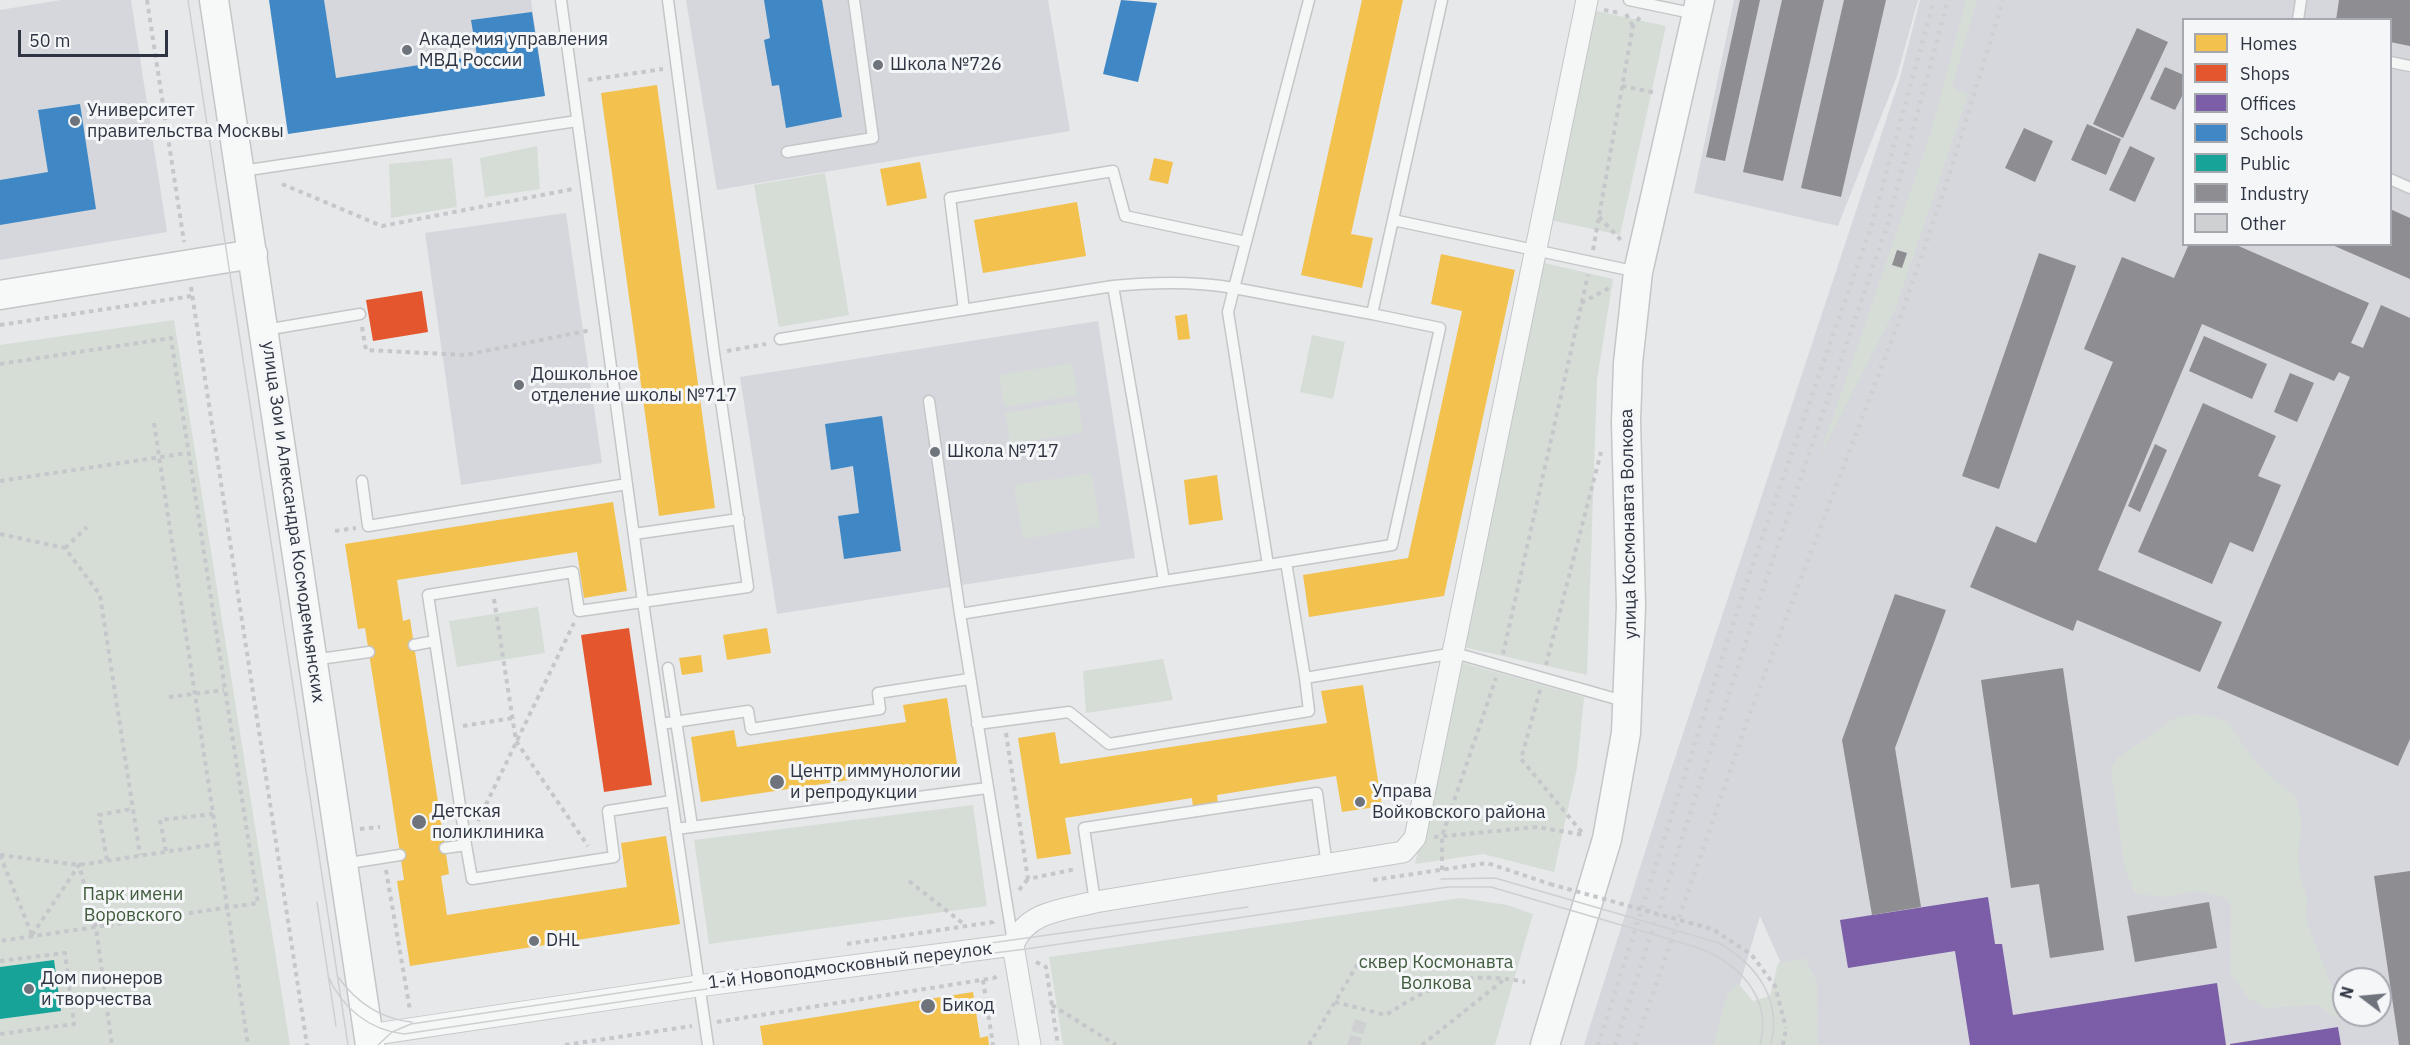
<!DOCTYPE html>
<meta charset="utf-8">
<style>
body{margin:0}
#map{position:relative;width:2410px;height:1045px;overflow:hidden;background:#e6e8ea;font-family:"IBM Plex Sans",sans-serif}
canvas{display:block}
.legend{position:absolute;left:2182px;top:18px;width:210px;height:228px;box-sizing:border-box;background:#f4f6f8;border:2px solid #a5a8af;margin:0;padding:8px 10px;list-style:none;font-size:18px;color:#2e3441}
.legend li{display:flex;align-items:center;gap:12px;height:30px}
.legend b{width:30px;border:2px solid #a5a8af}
.north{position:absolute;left:2332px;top:967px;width:60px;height:60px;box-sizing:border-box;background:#f4f6f8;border:2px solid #a5a8af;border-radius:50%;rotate:286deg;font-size:16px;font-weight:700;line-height:24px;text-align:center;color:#2e3441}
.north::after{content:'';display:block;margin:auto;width:21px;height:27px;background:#6e737c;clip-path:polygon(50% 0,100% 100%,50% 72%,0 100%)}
.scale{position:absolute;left:18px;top:30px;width:150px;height:27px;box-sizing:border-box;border:3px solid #2e3441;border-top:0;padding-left:8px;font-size:18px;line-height:21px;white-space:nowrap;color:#2e3441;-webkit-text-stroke:4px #f4f6f8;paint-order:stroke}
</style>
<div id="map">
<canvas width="2410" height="1045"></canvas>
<ul class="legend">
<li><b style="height:16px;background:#f2c14e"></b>Homes</li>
<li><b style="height:16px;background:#e4572e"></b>Shops</li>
<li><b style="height:16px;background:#7b5ea7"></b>Offices</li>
<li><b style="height:16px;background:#3f88c5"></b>Schools</li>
<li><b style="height:16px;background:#17a398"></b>Public</li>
<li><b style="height:16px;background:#8d8d92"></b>Industry</li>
<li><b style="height:16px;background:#ced0d2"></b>Other</li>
</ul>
<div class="north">N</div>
<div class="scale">50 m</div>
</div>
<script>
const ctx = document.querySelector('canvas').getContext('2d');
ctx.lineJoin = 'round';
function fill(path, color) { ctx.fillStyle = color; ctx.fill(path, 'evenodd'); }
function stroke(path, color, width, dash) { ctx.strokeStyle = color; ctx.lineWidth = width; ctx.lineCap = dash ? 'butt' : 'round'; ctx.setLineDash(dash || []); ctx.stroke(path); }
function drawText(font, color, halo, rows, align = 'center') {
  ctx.font = font + ' "IBM Plex Sans",sans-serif'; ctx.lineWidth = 6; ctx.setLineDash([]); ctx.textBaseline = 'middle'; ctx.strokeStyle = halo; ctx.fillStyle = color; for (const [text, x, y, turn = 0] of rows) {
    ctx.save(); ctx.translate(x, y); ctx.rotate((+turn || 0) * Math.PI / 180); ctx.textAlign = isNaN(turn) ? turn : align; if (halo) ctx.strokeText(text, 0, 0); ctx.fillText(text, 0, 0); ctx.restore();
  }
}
fill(new Path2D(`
 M61,0H131L167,232L0,260V10Z
 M269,0H531L545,96L288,134Z
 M686,0H1048L1070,131L717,190Z
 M1734,0H1918L1897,76L1838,226L1694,193Z
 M1920,0H2410V1045H1801L1806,1020L1760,916L1722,1045H1584L1669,776L1899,81ZM2184,20H2390V244H2184ZM2344,979H2380V1015H2344Z
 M566,213L602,463L461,485L425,233Z
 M1098,321L1135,558L777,614L740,377Z`), '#d5d7dc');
fill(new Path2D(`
 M1966,0H1977L1952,87L1968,95L1895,310L1818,460L1931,132ZM1897,250L1907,253L1902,268L1893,264Z
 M1592,10L1666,26L1620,235L1546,219Z
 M537,146L540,189L485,197L480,158Z
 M452,158L457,207L391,218L389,164Z
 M825,173L849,315L779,327L754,185Z
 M1540,262L1613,279L1597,380L1587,675L1463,647Z
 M174,320L290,1045H0V345Z
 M1312,335L1345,342L1333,399L1300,392Z
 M1072,363L1078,395L1004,407L999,375Z
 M1078,401L1083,433L1010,444L1005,413Z
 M1092,473L1100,526L1023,539L1014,485Z
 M538,607L545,653L457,667L449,621Z
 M1163,659L1173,700L1086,713L1083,671Z
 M1460,662L1584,697L1577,768L1554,872L1483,854L1415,864Z
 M2198,714L2219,718L2229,724L2254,760L2277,782L2295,794L2302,823L2298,854L2300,876L2307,897L2306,919L2340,1008L2338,1019L2317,1005L2265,1008L2248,998L2230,973L2231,907L2226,898L2195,891L2166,897L2135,894L2124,865L2111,769L2116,759L2176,717Z
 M973,805L987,906L709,944L694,840Z
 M1461,898L1507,905L1533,914L1495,1045H1063L1049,957Z
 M1805,958L1817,982L1818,1045H1713L1727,995L1738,983L1753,1001L1770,996L1778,963Z`), '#d6ddd7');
fill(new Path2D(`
 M1362,0H1403L1351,234L1373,238L1362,288L1301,275Z
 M657,85L715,508L659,516L601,93Z
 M1154,158L1173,162L1168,184L1149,180Z
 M920,162L927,198L887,206L880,169Z
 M1077,202L1086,256L983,273L974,220Z
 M1441,254L1515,270L1444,596L1309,617L1303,575L1408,558L1462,311L1431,304Z
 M1187,314L1190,339L1178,340L1175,316Z
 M1217,475L1223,520L1189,525L1184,480Z
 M613,502L627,591L584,598L577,552L397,580L403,621L410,619L449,874L441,876L447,915L627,887L621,843L666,836L680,924L410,966L397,881L404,880L386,761L365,628L358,629L345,544Z
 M767,628L771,653L727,660L723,635Z
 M701,655L703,672L682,675L679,658Z
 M1363,685L1382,806L1342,812L1336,776L1217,795L1218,804L1193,808L1192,798L1065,818L1071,854L1037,859L1018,738L1055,732L1060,764L1327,723L1321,691Z
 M947,698L957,764L701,802L691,737L734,730L737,747L784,740L906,722L903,705Z
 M973,992L980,1038L988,1036L989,1045H763L760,1026Z`), '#f2c14e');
fill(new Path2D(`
 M422,291L428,332L373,341L366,300Z
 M629,628L652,785L604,792L581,635Z`), '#e4572e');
fill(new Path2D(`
 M1988,897L1995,944H2002L2013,1015L2217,983L2226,1045H1970L1955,951L1848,968L1840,920Z
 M2338,1027L2341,1045H2230V1044Z`), '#7b5ea7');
fill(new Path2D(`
 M269,0H324L336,78L477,56L471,20L532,12L545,96L288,134Z
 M764,0H822L842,117L786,128L779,85L772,86L764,40L770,38Z
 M1121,0L1157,3L1138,82L1103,74Z
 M80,104L96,209L0,225V180L48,172L38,110Z
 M882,416L901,551L844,559L838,516L859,513L853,466L831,470L825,424Z`), '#3f88c5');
fill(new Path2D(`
 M54,960L61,1011L0,1019V967Z`), '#17a398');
fill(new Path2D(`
 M1740,0H1760L1725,161L1706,157Z
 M1782,0H1824L1783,181L1743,172Z
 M1844,0H1886L1841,197L1801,188Z
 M2339,0H2410V46L2390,42V20H2336Z
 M2137,28L2168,42L2123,138L2093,124Z
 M2165,67L2184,75V92L2175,110L2150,99Z
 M2087,124L2121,139L2106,175L2071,160Z
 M2024,128L2053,141L2035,182L2005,168Z
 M2130,146L2155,158L2135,202L2109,190Z
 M2390,209L2410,218V279L2330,244H2390Z
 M2189,244H2234L2369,303L2351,343L2363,348L2381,305L2410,318V739L2398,766L2217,688L2350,377L2339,372L2334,381L2202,324L2098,570L2222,622L2200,672L2077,620L2073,631L1970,587L1996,526L2036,543L2113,362L2084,349L2122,257L2174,278Z
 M1897,250L1907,253L1902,268L1892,265Z
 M2039,253L2076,266L1999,489L1962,476Z
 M2204,336L2267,364L2252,399L2189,371Z
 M2290,373L2314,383L2297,422L2274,412Z
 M2203,403L2276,436L2258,476L2281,485L2253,552L2230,542L2212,584L2138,552Z
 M2155,444L2167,450L2140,512L2128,506Z
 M1895,594L1946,610L1895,748L1921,907L1872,915L1842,740Z
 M2063,668L2104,950L2050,958L2039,884L2011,888L1981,680Z
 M2410,871V1045H2399L2374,876Z
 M2209,902L2217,948L2135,962L2127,916Z`), '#8d8d92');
fill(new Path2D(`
 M1355,1019L1367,1023L1363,1034L1351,1031Z
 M1350,1035L1362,1038L1360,1045H1347Z`), '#ced0d2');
const lane = new Path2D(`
 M561,0L643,602L708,1045
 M1629,0L1696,14
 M2298,20L2301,0
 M2390,62L2410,66
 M787,152L873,138L854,0
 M242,171L577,121
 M2390,179L2410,188
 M1393,220L1638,272
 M964,310L950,198L1113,171L1125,216L1246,242
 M265,330L360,314
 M780,339L1113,286
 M929,401L960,614
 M362,481L368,526L627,484
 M634,534L739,519
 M1286,562L1305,678
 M1268,565L1392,545L1440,328L1372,314
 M1164,581L1268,565L1228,312L1234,288L1372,314L1442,0
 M414,645L435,641
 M313,660L369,652
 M668,668L692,826
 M661,724L748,711L751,729L880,709L878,693L969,679
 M977,724L1069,712L1109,744L1309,711L1305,678L1455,653L1627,702
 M676,829L987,788
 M466,845L428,595L573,572L579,611L748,587L714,353L668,0
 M445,848L466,845L472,879L614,857L608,811L672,801
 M343,864L400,855
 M1095,902L1084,828L1317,793L1327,866
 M1013,942L960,614L1164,581L1113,286C1154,282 1193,281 1234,288L1309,0`);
const street = new Path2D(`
 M1013,945C1027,911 1063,910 1095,902L1403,852L1415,838L1587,0
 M1013,945L1030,1045
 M369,1035L698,986L1013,945`);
const secondary = new Path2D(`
 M214,0L370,1045
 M0,295L253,254
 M1545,1045L1607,839L1626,733L1631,606L1626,422L1628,363L1638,272L1700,0`);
stroke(lane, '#c4c6c8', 13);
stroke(street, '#c4c6c8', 23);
stroke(secondary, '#c4c6c8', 31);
stroke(new Path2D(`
 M147,0L184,242
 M1604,10L1620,13
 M1626,14L1633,26
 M588,80L663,69
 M1622,86L1657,93
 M282,184L382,226L573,189
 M1599,217L1621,240
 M1593,250L1633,26L1640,17
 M191,287L307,1045
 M1581,303L1613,286
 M0,325L192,296
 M362,327L366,350L465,355L591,330
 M727,351L766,344
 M0,364L171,338L258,903L0,941
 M154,423L248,1045
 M0,481L188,453
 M335,531L356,528
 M0,534L65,548L100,595L140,855
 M65,548L87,527
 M494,599L516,741L588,846
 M1503,654L1588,275
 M1546,665L1601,452
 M1540,690L1521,759L1584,835
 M169,697L224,690
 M463,726L513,718
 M1006,733L1028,879L1076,869
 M478,821L574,623
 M360,829L380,827
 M1434,837L1537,827L1584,835
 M166,851L160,820L213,814
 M0,855L79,865L217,844
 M0,855L32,935
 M107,860L99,815L131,809
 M386,870L410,1010
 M1442,870V836L1496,678
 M1373,880L1487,863L1550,884
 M909,881L965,925
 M1019,890L1028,879
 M32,935L79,865L96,928L112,1045
 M847,944L993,922L996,919
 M0,961L65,953L74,1024L0,1034
 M1036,962L1046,967L1058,1045
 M983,980L993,1045
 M1335,1002L1386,1015C1435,983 1467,970 1525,982
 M1052,1005L1116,1045
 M717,1022L994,978L999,975
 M565,1045L692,1026
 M1309,1045L1359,962
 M1422,1045L1506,978
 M1783,1045L1786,1028`), '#c6c7ca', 4, [4.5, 4.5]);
stroke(lane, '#f5f6f6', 10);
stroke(street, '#f5f6f6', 21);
stroke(secondary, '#f7f8f8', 28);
stroke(new Path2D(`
 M188,0L348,1045
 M1441,879L1495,878L1719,943C1757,965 1782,999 1771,1045
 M317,902L336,1026
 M912,954L1248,907
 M328,976C342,1008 369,1030 404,1034L699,990L1026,949L1448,887H1491L1693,946C1737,961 1773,996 1760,1045
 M338,977C357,1003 380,1019 412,1022
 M378,1045L392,1032L411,1024L692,982`), '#cecfd1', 1.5);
stroke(new Path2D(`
 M1598,1045L1745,587L1873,221L1934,0
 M1615,1045L1766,580L1887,226L1948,0
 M1635,1045L1750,713L1900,318L1947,182L2003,0`), '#cecfd1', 4.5, [3, 6]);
stroke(new Path2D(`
 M1550,884L1712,929L1751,954L1775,986L1786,1028`), '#c6c7ca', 4, [4.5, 4.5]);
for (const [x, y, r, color] of [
 [407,50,6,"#6e737c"],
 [878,65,6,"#6e737c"],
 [75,121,6,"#6e737c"],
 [519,385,6,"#6e737c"],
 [935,452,6,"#6e737c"],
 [777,782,8,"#6e737c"],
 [1360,802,6,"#6e737c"],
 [419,822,8,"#6e737c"],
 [534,941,6,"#6e737c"],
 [29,989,6,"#6e737c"],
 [928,1006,8,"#6e737c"]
]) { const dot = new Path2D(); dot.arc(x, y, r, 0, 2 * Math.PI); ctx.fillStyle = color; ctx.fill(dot); stroke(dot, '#f4f6f8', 2); }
drawText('18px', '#2e3441', '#f4f6f8', [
 ["Академия управления",419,40],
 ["МВД России",419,61],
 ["Школа №726",890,65],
 ["Университет",87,111],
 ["правительства Москвы",87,132],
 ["Дошкольное",531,375],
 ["отделение школы №717",531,396],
 ["Школа №717",947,452],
 ["Центр иммунологии",790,772],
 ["и репродукции",790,793],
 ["Управа",1372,792],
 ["Войковского района",1372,813],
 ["Детская",432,812],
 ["поликлиника",432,833],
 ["DHL",546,941],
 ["Дом пионеров",41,979],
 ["и творчества",41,1000],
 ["Бикод",942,1006]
], 'left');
drawText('18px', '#2e3441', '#f4f6f8', [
 ["улица Зои и Александра Космодемьянских",293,522,82],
 ["улица Космонавта Волкова",1629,524,-91],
 ["1-й Новоподмосковный переулок",850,966,-7]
]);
drawText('18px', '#415b3d', '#f4f6f8', [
 ["Парк имени",133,895],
 ["Воровского",133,916],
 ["сквер Космонавта",1436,963],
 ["Волкова",1436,984]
]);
</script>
